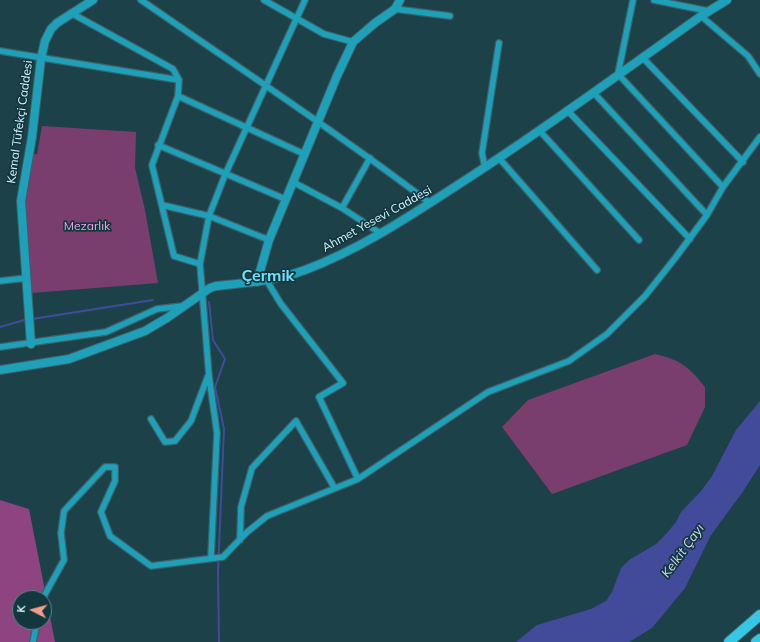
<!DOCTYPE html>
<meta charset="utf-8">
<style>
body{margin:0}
#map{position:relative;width:760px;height:642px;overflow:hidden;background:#1d4149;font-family:Mulish,sans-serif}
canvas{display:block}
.north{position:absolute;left:12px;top:590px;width:40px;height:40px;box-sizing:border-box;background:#12373f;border:1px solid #61838b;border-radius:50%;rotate:276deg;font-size:11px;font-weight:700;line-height:16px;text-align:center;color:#d7f5fc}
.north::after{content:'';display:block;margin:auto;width:14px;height:18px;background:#f49e89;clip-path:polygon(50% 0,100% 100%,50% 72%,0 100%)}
</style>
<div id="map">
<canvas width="760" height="642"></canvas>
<div class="north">K</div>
</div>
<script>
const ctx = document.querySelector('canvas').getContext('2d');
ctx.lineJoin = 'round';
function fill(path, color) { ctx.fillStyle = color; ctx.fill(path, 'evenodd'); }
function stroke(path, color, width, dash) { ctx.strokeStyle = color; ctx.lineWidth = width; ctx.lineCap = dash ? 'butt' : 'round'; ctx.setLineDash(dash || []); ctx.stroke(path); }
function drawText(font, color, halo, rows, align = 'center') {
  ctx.font = font + ' Mulish,sans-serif'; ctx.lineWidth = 3.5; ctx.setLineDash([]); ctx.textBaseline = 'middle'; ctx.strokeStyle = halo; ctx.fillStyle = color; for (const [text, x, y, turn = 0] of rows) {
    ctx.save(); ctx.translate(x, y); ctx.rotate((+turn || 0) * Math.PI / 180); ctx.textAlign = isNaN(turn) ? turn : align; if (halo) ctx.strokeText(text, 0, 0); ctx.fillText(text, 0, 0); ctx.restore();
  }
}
fill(new Path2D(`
 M42,126L136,132L135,168L145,210L158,283L32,293L25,197L32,154H37Z
 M655,354C681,360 689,367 705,387V407L687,445L552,494L502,427L528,400Z`), '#793e6e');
fill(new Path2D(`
 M0,500L29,509L55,642H0ZM20,598H44V622H20Z`), '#8d4480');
fill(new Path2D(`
 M760,401V465L742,493L711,535L685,588L652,628L629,642H516L537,625L591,609L606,601L612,592L621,568L629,560L656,544L666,534L676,522L681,512L701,491L712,476L736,430Z`), '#414b9a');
stroke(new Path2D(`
 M209,302L213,340L225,359L215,387L224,429L218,571L219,642
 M32,319L153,300
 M0,327L28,319`), '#414b9a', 2);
const street = new Path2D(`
 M141,0C238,67 336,132 430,203
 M264,0L324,34L353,42
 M633,0L618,74L723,187
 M654,0L708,11
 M395,9L450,16
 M71,13L173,69L179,80L178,96L152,165L174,256L200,264
 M701,16L748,56L760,74
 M0,51L179,80
 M642,57L743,162
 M593,92L707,215
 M178,96L304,154
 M567,110L690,239
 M539,130L639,240
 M158,145L285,199
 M499,158L597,270
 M485,168L482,153L499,43
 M293,182L342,208L380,233
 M162,205L209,216L269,240
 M342,208L370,158
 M0,281L26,278
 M267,281L281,304L343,383L319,397L358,479
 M0,347L106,332L157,309L183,306
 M151,419L165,442L175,441L191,421L208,376
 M240,540L241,507L252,468L296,421L334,487
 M211,557L217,433L209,376L200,264L209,216L225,175L305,0
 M43,598L64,560L61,533L64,511L105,467H115V481L101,512L110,536L151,566L223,557L246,533L267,516L358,479L488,392L569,361L607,334L645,296L676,257L707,215L723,187L760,137
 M33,642L37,622`);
const secondary = new Path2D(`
 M257,282L269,240L337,76L353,42L375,23L395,9L400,0
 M31,344L21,201L32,137L41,59L45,41L51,29L57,23L93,0
 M0,370L69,359L145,331L167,318L210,288L216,286C247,283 276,281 305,270C356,251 404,220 450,190C536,135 618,75 701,16L727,0`);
const highway = new Path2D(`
 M729,642L760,615
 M756,642L760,639`);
stroke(street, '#3d6168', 8);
stroke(secondary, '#3d6168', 10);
stroke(highway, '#3d6168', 12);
stroke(street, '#1ea0b9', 5.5);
stroke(secondary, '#1ea0b9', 8);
stroke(highway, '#35c7e4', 10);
drawText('12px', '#d7f5fc', '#12373f', [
 ["Kemal Tüfekçi Caddesi",20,122,-82],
 ["Ahmet Yesevi Caddesi",377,219,-29]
]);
drawText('12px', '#f6a5e6', '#12373f', [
 ["Mezarlık",87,226]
]);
drawText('italic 13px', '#d2d8ee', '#12373f', [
 ["Kelkit Çayı",683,551,-54]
]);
drawText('bold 16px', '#70e2fc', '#12373f', [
 ["Çermik",268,276]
]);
</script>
